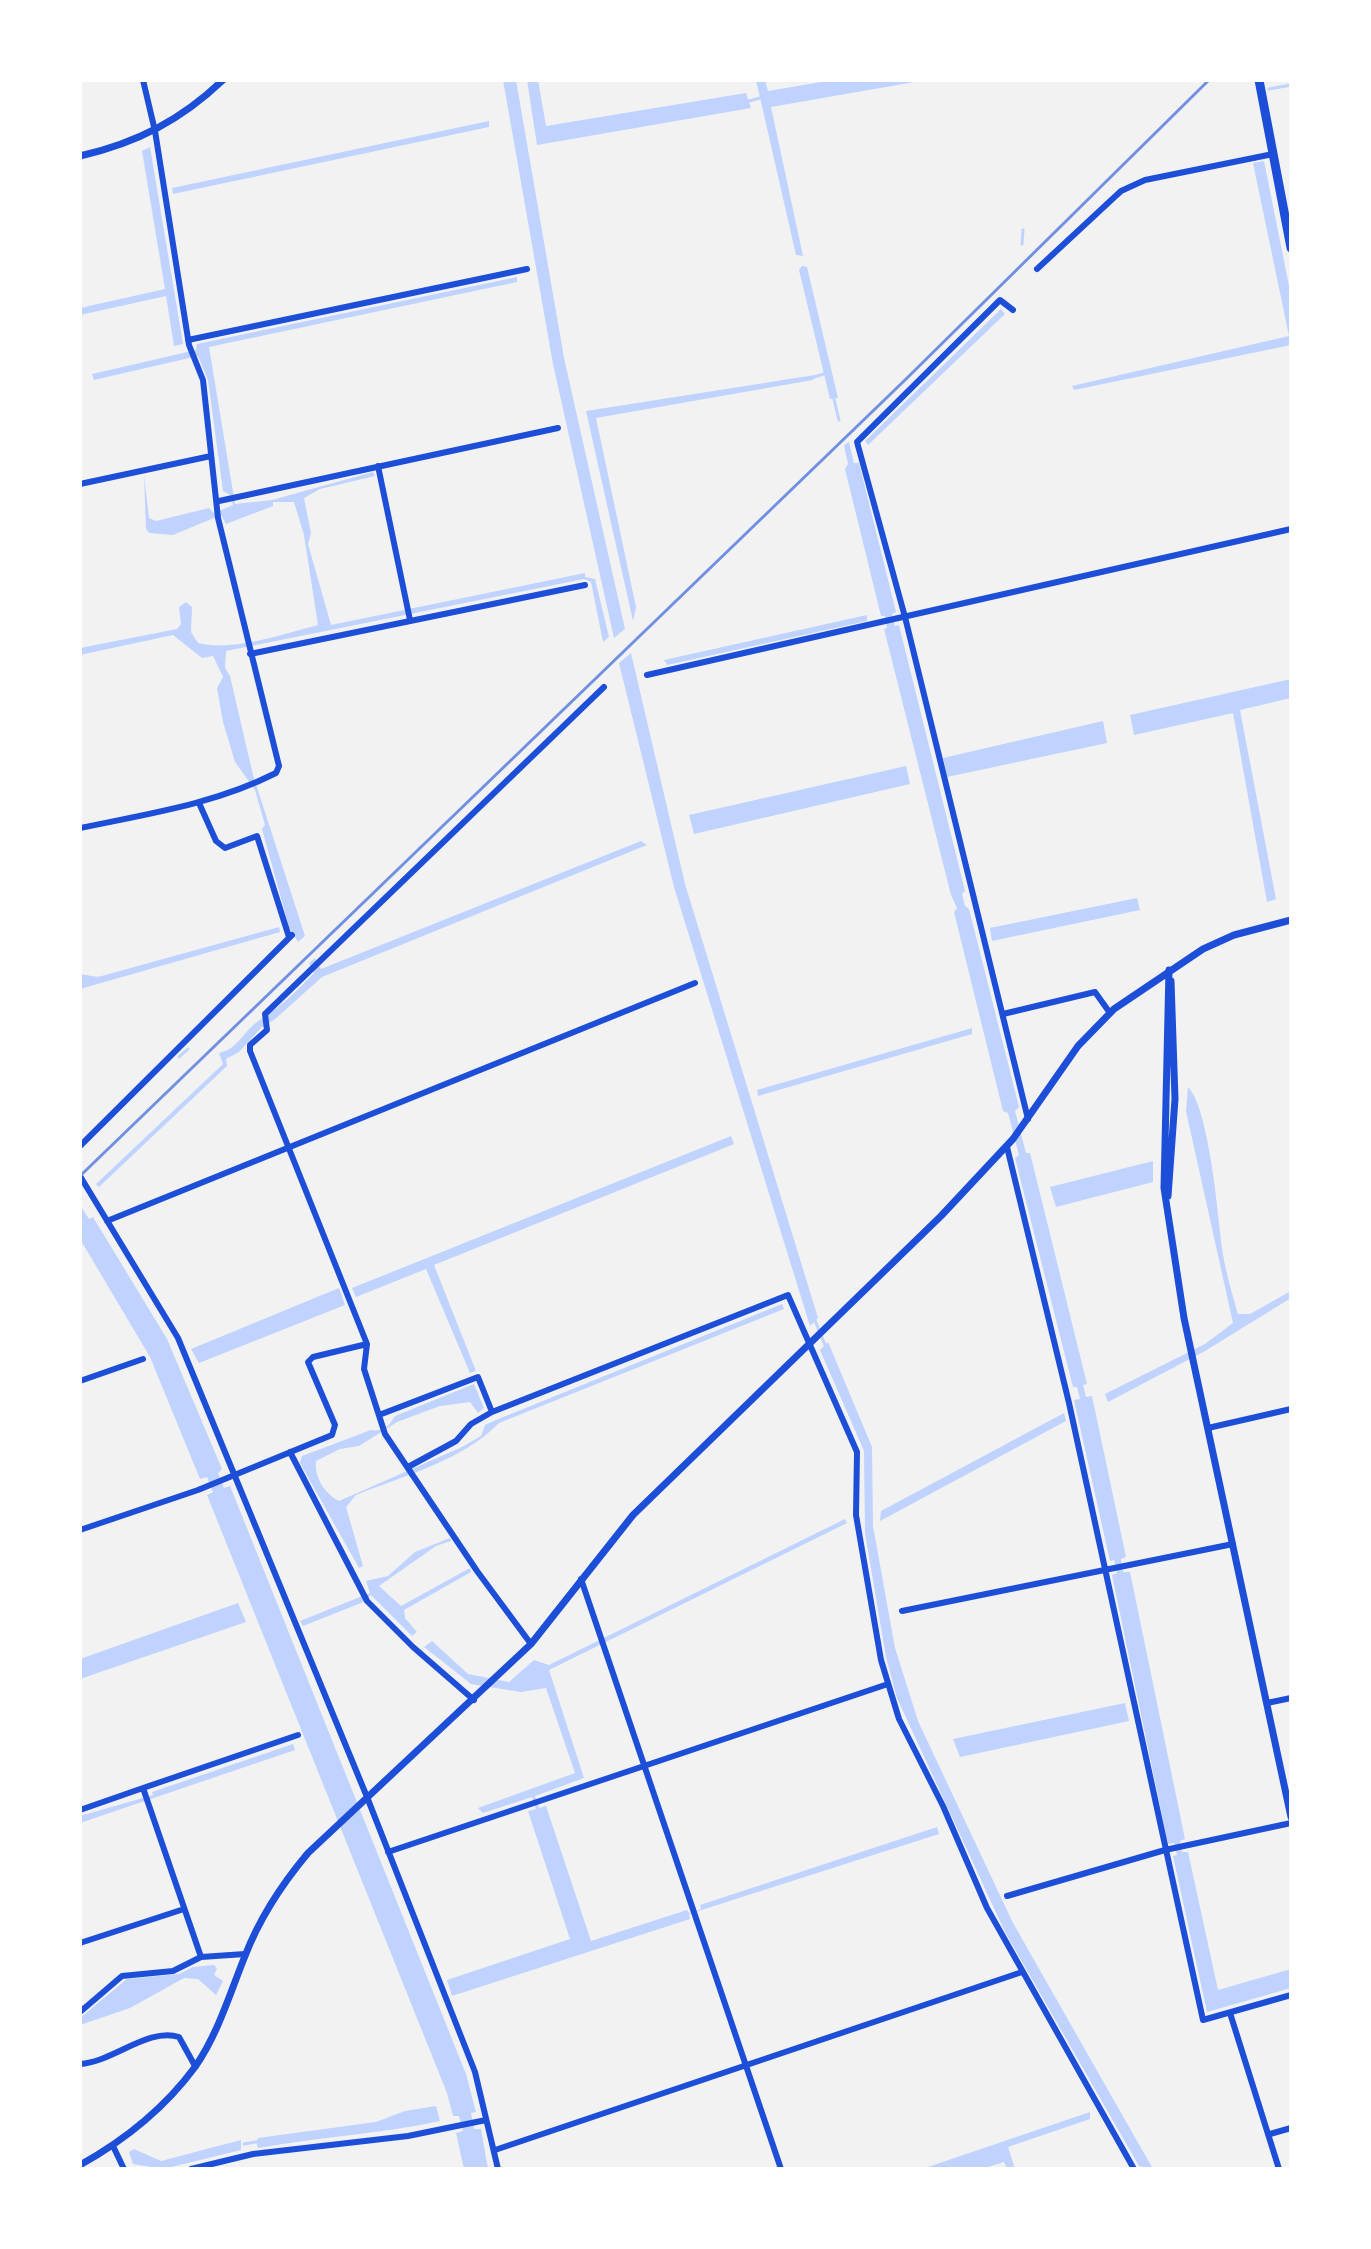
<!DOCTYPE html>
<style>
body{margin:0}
#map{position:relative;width:1371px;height:2249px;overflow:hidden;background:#f2f2f2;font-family:"Fira Sans Condensed",sans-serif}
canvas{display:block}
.frame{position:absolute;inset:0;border:82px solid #fff;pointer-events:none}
</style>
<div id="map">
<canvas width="1371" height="2249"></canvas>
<div class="frame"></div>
</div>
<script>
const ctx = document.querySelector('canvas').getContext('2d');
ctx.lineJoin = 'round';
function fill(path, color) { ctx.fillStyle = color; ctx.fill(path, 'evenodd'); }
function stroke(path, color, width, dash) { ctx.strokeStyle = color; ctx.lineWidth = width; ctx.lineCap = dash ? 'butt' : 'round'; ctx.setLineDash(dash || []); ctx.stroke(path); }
fill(new Path2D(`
 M503,80H516L564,358L625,629L614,638L553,364Z
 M527,80H538L546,126L746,93L751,108L537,145Z
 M756,80H765L768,91L833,80H926L771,107L803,256L796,255Z
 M489,121V127L173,194L172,188Z
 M150,147L183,344L174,346L166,296L80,315V308L165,289L142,151Z
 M1264,161L1291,296V345L1074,390L1072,386L1289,336L1253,163Z
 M802,266L807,267L838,398L830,399L799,270Z
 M517,277V282L209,347L235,504L272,500L373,472L375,476L320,489L304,498L311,533L308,544L331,625L585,573V577L595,579L609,637L603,642L591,582L584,579L226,651L225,668L230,676L253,775L305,936L298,942L289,927L262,829L265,825L255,790L235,762L223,722L217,688L223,677L213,656L202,658L173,635L80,655V648L177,629L181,624L179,607L186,602L192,607L191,632L198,643C232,652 283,634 318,625L304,535L294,502H273V506L226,524L221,515L173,535L149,533L146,529L144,475L149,518L156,521L209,508L214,513L233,505L230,495L223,491L208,380L198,356L94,380L92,374L196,350L197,344Z
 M1001,309L1005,314L868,445L865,441Z
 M815,375L813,380L596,418L636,607L633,621L586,411Z
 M849,442L854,463H859L896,612L892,614L895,626L899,625L965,891L962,894L965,906L969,909L1019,1107L1015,1111L1026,1153H1030L1087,1384L1083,1385L1086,1397L1092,1396L1126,1557L1121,1559L1123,1572H1130L1185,1839L1180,1841L1182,1852H1188L1218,1990L1291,1969V1988L1207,2012L1173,1856L1177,1855L1174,1843L1168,1844L1112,1575L1117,1573L1114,1560L1110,1561L1074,1400L1080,1399L1077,1387H1073L1015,1158L1019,1155L1008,1113L1003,1111L954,912L957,908L951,895L884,629L887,628L885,616H881L845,469L848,464L844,445Z
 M867,615V621L667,665L664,660Z
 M631,653L685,884L818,1318L810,1326L674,887L619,663Z
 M1291,679V698L1240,710L1276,899L1267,902L1233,713L1134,735L1130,715Z
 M1103,721L1107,743L947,777L943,758Z
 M906,766L910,784L694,834L689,815Z
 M641,841L647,845L322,977L274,1020L262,1027L239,1052L226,1059L227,1066L99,1187L96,1184L223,1064L219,1053C238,1049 243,1032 257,1022C281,1006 294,994 314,973L309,963L315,958L321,969Z
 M1137,898L1140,910L992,941L990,928Z
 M279,927L280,932L80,989V974L98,977Z
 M972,1028V1034L758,1096L757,1090Z
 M1188,1087C1209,1108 1218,1215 1222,1248C1224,1265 1233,1297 1238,1314H1250L1291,1291V1298L1205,1351L1108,1402L1105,1394L1205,1344L1233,1323L1186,1111Z
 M731,1136L734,1144L434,1265L476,1371L470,1373L426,1269L356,1297L352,1288Z
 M1153,1161V1182L1056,1207L1050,1187Z
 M80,1205L89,1219L93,1217L167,1339L222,1469L218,1473L224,1488L230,1486L466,2074L476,2112L471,2113L474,2129H481L488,2169H464L456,2133L463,2131L459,2116H453L447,2093L207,1495L213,1492L207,1477L200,1479L150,1357L80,1239Z
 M339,1288L345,1305L199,1363L191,1349Z
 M782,1304L784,1309L499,1423C462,1461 405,1475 356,1495L346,1507L363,1566L359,1568L300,1463L302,1456L371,1430C384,1432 389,1426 395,1416L474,1384L484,1408L478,1413L470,1402L440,1406L397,1422L359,1446L340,1449L316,1461C314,1477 325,1494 339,1501L462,1447L481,1436L485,1425L496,1420Z
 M828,1342L872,1447L873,1526L895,1648L918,1721L1013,1923L1153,2169L1139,2166L1005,1932L897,1698L886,1657L865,1533L864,1451L820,1350Z
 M1064,1413L1066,1421L880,1521L881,1511Z
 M845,1519L847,1523L549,1670L584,1778L535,1796L539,1808L546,1806L591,1941L687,1910L689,1913L701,1909L700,1905L937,1827L939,1834L689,1914L690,1919L452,1996L447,1980L570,1939L528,1811L536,1809L532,1797L483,1813L478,1808L575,1773L546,1688L521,1692L471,1684L424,1647L432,1641L468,1674L509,1682L534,1660L549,1665Z
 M450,1538L451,1541L436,1546L379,1586L401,1606L470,1568L471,1572L404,1610L405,1618L417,1632L412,1636L371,1595L361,1603L303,1626L300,1621L370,1593L366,1581L388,1576L415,1552Z
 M238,1603L246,1622L80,1679V1659Z
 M1125,1703L1129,1721L960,1757L953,1739Z
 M293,1744L295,1750L80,1823V1816L153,1795L152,1792Z
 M214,1965L217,1968L214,1975L223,1981L216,1995L198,1979L184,1978L130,2008L80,2025V2018L127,1979L179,1974L193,1967Z
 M436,2106L440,2121C380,2134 319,2137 258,2148L256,2142L258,2138L376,2122L405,2111Z
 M1090,2112V2119L1008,2147L1015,2169H1007L1004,2162L982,2169H922Z
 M241,2140V2150L163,2169L133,2164L129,2152L134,2149L161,2161Z`), '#bfd3fe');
stroke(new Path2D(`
 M1269,89L1291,85
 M749,101L760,98
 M1022,244L1023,230
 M814,377L824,374
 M833,395L839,420
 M179,1057L188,1049
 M814,1318L825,1345
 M244,2144L256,2142`), '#bfd3fe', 3);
stroke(new Path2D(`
 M1037,269L1121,191L1145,180L1273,154
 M1013,310L1000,300L857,442L905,617L1028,1119
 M188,340L527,269
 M378,466L410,620
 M80,484L211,456
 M219,501L558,428
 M250,654L585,585
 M647,675L1291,529
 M199,803L216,841L225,848L257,836L289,937
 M80,828C147,814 215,804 276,773L279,766L218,518L203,380L189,345L155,131L143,80
 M1003,1014L1095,992L1110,1013
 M80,1146L292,935
 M1007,1147L1069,1403L1203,2020L1291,1995
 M80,1176L178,1338L367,1797L475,2072L498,2169
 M107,1221L695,983
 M367,1344L250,1051V1045L267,1030L265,1014L604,687
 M80,1381L143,1359
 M379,1415L478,1377L492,1412
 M1208,1428L1291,1409
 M290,1452L367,1601L413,1647L474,1700
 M408,1467L456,1441L471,1424L492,1412L788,1295L857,1452L856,1515L881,1660L899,1719L943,1806L987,1908L1134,2169
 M80,1530L198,1490L332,1435L335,1425L308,1362L313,1357L367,1344L364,1369L385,1434L477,1571L531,1644
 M581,1579L781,2169
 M902,1611L1233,1544
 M1267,1703L1291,1698
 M143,1788L298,1735
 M80,1810L143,1788L201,1957L245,1954
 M388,1852L888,1684
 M1007,1896L1165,1850L1291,1823
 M80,1943L184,1909
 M80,2012L122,1976L173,1971L201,1957
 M1230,2013L1279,2169
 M80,2064C113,2062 148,2027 179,2037L195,2066
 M1270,2134L1291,2128
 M113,2146L124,2169
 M495,2150L1022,1972
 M191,2169L253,2154L408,2136L486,2120`), '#1d4ed8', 6);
stroke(new Path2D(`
 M80,156C137,143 181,120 223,80
 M1169,970L1164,1188L1184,1318L1291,1817
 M1168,1196L1175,1099L1171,981
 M80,2165C125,2140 164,2109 195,2067C218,2034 230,1993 245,1956C260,1917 282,1884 308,1853L531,1644L633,1515L941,1216L1013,1139L1078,1046L1114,1009L1203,949L1234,935L1291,920`), '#1d4ed8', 7);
stroke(new Path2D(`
 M1259,80L1291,248`), '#1d4ed8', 9);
stroke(new Path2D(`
 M80,1176L904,381L1209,80`), '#7290e2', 3);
</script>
